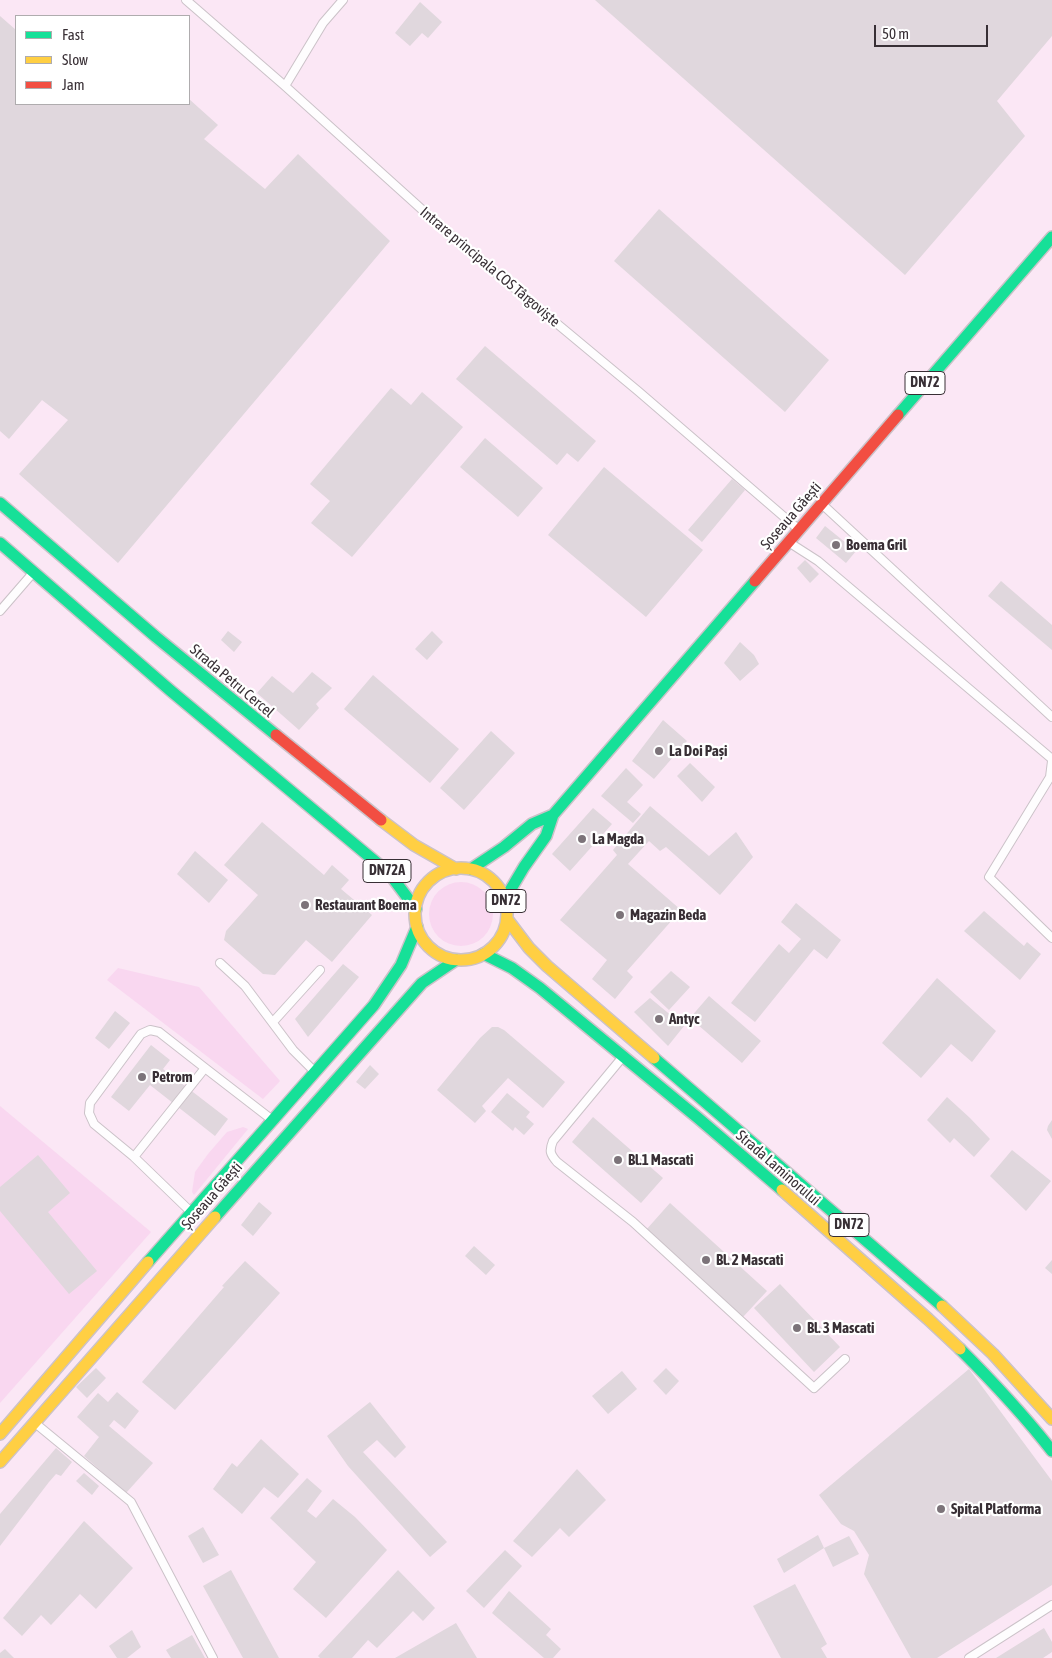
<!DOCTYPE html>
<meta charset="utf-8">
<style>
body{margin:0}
#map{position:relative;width:1052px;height:1658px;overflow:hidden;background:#faf0f7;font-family:"Asap Condensed",sans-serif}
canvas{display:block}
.legend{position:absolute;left:15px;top:15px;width:175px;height:90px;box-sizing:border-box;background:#fff;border:1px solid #afacae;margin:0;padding:6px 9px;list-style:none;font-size:15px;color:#382f35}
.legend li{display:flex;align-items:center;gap:10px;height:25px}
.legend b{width:25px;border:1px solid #afacae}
.scale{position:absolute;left:874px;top:25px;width:114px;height:22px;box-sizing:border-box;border:2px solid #382f35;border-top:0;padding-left:6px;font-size:15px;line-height:18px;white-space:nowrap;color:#382f35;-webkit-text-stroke:4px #fff;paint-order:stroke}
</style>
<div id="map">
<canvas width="1052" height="1658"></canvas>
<ul class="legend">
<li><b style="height:6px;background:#16e098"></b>Fast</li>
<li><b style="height:6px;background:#ffcf43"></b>Slow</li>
<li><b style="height:6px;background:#f24e42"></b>Jam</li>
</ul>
<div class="scale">50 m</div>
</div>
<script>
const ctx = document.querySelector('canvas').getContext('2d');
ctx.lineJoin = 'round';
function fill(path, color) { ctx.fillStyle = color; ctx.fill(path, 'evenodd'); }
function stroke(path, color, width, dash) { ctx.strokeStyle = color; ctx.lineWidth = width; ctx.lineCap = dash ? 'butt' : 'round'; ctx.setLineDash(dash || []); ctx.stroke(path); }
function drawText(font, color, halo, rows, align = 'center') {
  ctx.font = font + ' "Asap Condensed",sans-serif'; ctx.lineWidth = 4.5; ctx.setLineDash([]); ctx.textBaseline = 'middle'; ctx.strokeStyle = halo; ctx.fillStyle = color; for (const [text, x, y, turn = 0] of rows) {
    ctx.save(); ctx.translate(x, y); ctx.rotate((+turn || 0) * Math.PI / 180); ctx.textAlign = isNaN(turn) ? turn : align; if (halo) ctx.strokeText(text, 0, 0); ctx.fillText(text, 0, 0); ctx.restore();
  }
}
fill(new Path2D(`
 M0,0H1052V1658H0ZM16,16H189V104H16Z`), '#fbe7f5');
fill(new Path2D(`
 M429 914a32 32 0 1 1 64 0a32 32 0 1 1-64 0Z
 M118,968L199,987L280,1081L263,1099L107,980Z
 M0,1106L151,1232L0,1403Z
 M243,1127L248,1129L194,1195L192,1192L195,1172L208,1154L227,1132Z`), '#f9d7f0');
fill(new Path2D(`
 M595,0H1052V36L997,101L1025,136L905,275Z
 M420,2L442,22L428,38L422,33L410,46L395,33Z
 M0,16L16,30V104H189V99L218,125L204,139L265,189L298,154L390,241L118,563L19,474L68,420L42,400L9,439L0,431Z
 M659,209L829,360L785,412L614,261Z
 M485,346L596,441L578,462L567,453L557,465L456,379Z
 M391,388L411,405L422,392L463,427L352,557L311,523L330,501L310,484Z
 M485,438L543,488L518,517L460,467Z
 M604,467L703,550L646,617L548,535Z
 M732,479L745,490L702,542L688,530Z
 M825,526L856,551L846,563L816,538Z
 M805,560L819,574L810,583L797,568Z
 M1001,581L1052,625V650L988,596Z
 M228,631L242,642L234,652L221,640Z
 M432,631L443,642L427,660L415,649Z
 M740,642L754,655L759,664L740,681L724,663Z
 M312,672L332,688L316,704L319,708L299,730L257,693L272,676L293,693Z
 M373,675L459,749L430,783L344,709Z
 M663,720L687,741L654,779L632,761Z
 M491,731L515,753L464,810L440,788Z
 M690,763L715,787L702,802L677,776Z
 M626,768L643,785L627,802L641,814L633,823L601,796Z
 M650,806L709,856L736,832L753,857L720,895L666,847L660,851L649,841L628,864L681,910L627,971L633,977L615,999L592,979L607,960L560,920L617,855L613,850Z
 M593,808L612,824L570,871L552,854Z
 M262,822L324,875L332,865L349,880L341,889L372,915L332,962L306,940L275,975L263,974L224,940L226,931L258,895L224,865Z
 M195,851L228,880L209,903L177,874Z
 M796,903L841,940L827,959L814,949L755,1022L731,1003L779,944L789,953L801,939L781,922Z
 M984,911L1024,946L1027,942L1041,954L1020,980L964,931Z
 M343,964L359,977L308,1037L295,1019Z
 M671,971L690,987L669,1010L650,992Z
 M937,978L996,1031L972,1062L951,1044L921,1078L882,1043Z
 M709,996L761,1041L742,1063L690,1018Z
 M650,998L684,1026L668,1046L634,1012Z
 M115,1011L130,1023L109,1049L95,1038Z
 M492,1027H498L504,1030L565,1082L543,1108L508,1078L482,1106L486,1111L475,1123L437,1090L480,1038Z
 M151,1045L170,1060L163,1069L228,1119L215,1136L150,1085L129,1111L111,1097Z
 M370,1065L379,1074L365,1089L356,1082Z
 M507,1093L530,1112L526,1117L534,1124L524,1135L515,1127L513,1131L491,1112Z
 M947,1097L970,1118L990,1139L974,1157L954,1138L950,1143L927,1120Z
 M593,1117L663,1178L641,1203L572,1142Z
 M1052,1120V1139L1047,1130L1048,1126Z
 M1012,1150L1051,1181L1026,1211L990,1176Z
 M38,1155L70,1193L48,1212L97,1271L69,1294L0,1211V1187Z
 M259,1202L272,1213L253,1236L241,1225Z
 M670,1203L767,1291L743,1317L646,1230Z
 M474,1246L495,1265L486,1275L465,1256Z
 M1052,1260V1274L1045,1268Z
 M245,1261L280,1293L175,1410L142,1382L224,1287L222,1286Z
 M780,1284L840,1347L814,1372L754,1308Z
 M96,1368L106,1378L87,1398L76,1387Z
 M666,1368L679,1381L666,1395L653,1381Z
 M969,1369L1052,1481V1585L937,1658H911L864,1574L869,1555L854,1531L841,1524L819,1495Z
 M622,1371L637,1389L608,1414L592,1396Z
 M117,1392L139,1411L125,1429L114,1420L109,1426L153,1463L126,1493L84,1456L99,1437L77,1417L98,1393L108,1402Z
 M370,1402L406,1447L395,1458L377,1440L363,1452L447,1542L430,1557L348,1466L327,1436Z
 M261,1439L299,1474L278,1498L264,1487L242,1514L213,1489L232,1463L237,1467Z
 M56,1448L72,1462L61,1476L56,1474L49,1482L0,1546V1514Z
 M577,1469L606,1500L569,1537L560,1528L532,1557L513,1541Z
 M84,1473L99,1486L92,1495L76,1481Z
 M307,1478L322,1491L307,1511L316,1518L333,1499L355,1517L387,1550L326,1618L293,1589L316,1562L270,1518Z
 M84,1521L133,1568L96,1609L80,1594L51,1625L41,1615L22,1636L3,1618Z
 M203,1527L219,1555L203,1563L188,1536Z
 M818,1535L824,1548L784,1573L777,1559Z
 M849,1536L859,1554L833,1567L824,1548Z
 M505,1550L522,1566L484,1608L466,1591Z
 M231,1570L279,1658H243L203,1586Z
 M398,1570L435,1608L423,1621L413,1611L377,1648L368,1640L352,1658H320L318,1656Z
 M795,1584L827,1644L821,1648L827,1658H781L753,1606Z
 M509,1591L551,1629L546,1635L561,1649L553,1658H544L492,1613Z
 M456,1623L477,1658H395Z
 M1044,1628L1052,1642V1652L1043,1658H996Z
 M132,1630L141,1647L127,1658H117L109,1646Z
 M192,1635L205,1658H171L166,1650Z
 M5,1649L14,1658H0V1653Z`), '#e0d7dd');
const lane = new Path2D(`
 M186,0L285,86L448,233L638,391L797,528
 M285,86L323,23L343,0
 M823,505L1052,717
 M790,543L818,561L1052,759
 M0,611L32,574
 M1052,761L1050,777L989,877L1052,938
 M220,963L245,986L293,1050L313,1070
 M273,1022L320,970
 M621,1059L553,1141C549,1151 550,1154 557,1162L633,1222L814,1388L845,1359
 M134,1157L94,1124L89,1113L90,1103L141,1034L150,1030L159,1032L205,1068
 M191,1212L134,1157L205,1068L271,1119
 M35,1423L131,1502L213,1658
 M969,1658L1052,1605`);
const fast = new Path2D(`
 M898,415L1052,237
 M0,503L156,637L276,735
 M0,543L171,691L389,873L416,909
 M471,869L504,847L532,824L553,815
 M505,899L524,867L546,836L553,815L755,581
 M484,954L512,968L540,988L698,1118L782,1190
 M654,1058L942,1306
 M215,1217L422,983L456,960
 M148,1262L374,1005L401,965L417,927
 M960,1349C992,1381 1024,1415 1052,1451`);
const slow = new Path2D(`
 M381,820L414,845L456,869
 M415 914a46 46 0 1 1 92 0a46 46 0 1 1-92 0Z
 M507,919L529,948L547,966L654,1058
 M782,1190L928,1319L960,1349
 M942,1306L993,1354L1052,1419
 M0,1434L148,1262
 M0,1462L215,1217`);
const jam = new Path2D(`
 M755,581L898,415
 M276,735L381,820`);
stroke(lane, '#cbc2c8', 10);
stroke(fast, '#cbc2c8', 14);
stroke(slow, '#cbc2c8', 14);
stroke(jam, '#cbc2c8', 14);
stroke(lane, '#fefdfe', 8);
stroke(fast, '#16e098', 11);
stroke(slow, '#ffcf43', 11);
stroke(jam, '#f24e42', 11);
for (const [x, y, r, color] of [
 [836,545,5,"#7c7379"],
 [659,751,5,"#7c7379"],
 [582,839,5,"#7c7379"],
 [305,905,5,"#7c7379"],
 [620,915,5,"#7c7379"],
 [659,1019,5,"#7c7379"],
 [142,1077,5,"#7c7379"],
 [618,1160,5,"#7c7379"],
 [706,1260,5,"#7c7379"],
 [797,1328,5,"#7c7379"],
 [941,1509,5,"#7c7379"]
]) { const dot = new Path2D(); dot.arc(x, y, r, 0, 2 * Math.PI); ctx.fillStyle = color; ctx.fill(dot); stroke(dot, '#fff', 2); }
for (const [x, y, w] of [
 [925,383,40],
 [387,871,48],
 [506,901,40],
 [849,1225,40]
]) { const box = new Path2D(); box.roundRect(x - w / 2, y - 11.5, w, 23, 4); ctx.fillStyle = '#fff'; ctx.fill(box); stroke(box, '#382f35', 1); }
drawText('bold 14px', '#382f35', null, [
 ["DN72",925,383],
 ["DN72A",387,871],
 ["DN72",506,901],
 ["DN72",849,1225]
]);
drawText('15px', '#382f35', '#fff', [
 ["Intrare principala COS Târgoviște",490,267,40],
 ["Șoseaua Găești",791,516,-49],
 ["Strada Petru Cercel",232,681,40],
 ["Strada Laminorului",778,1168,41],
 ["Șoseaua Găești",212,1196,-49]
]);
drawText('bold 15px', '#382f35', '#fff', [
 ["Boema Gril",846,545],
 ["La Doi Pași",669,751],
 ["La Magda",592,839],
 ["Restaurant Boema",315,905],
 ["Magazin Beda",630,915],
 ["Antyc",669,1019],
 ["Petrom",152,1077],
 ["Bl.1 Mascati",628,1160],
 ["Bl. 2 Mascati",716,1260],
 ["Bl. 3 Mascati",807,1328],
 ["Spital Platforma",951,1509]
], 'left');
</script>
